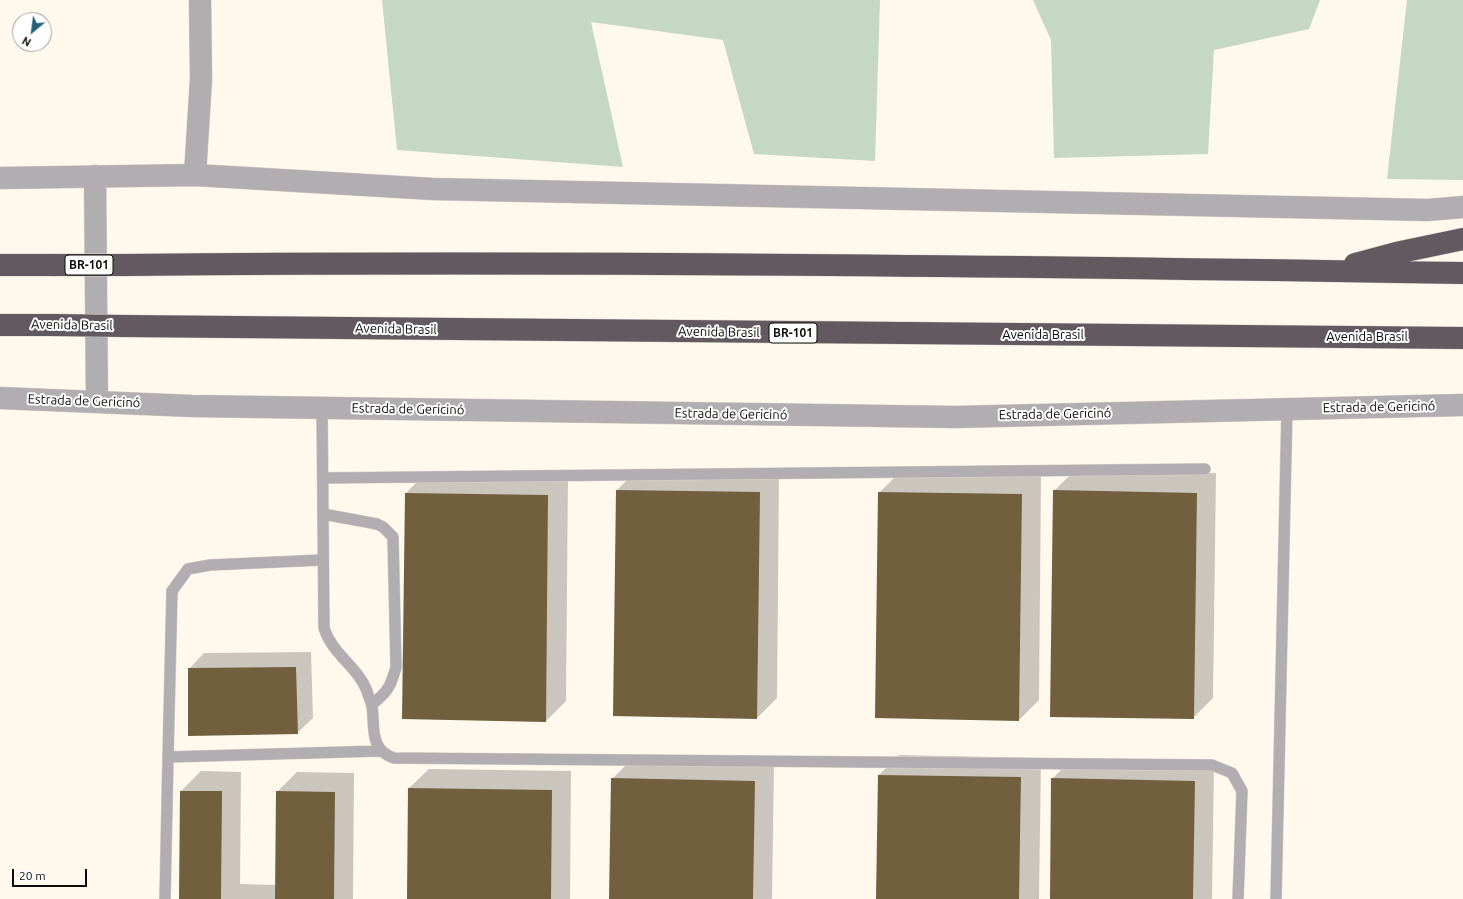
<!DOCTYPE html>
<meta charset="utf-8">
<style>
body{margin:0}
#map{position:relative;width:1463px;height:899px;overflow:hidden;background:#fef8ed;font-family:Ubuntu,sans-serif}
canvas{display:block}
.north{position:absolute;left:12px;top:12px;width:40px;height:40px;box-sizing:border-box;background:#fff;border:1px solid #9f9e9c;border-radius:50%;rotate:209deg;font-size:11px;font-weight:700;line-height:16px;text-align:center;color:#0e0c08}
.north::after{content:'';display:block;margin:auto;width:14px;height:18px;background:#245f77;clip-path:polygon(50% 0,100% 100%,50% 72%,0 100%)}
.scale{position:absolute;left:12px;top:869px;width:75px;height:18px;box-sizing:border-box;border:2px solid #0e0c08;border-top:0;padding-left:5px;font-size:12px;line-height:14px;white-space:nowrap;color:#0e0c08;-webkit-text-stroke:3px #fff;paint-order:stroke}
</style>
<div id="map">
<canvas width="1463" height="899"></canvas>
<div class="north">N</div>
<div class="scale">20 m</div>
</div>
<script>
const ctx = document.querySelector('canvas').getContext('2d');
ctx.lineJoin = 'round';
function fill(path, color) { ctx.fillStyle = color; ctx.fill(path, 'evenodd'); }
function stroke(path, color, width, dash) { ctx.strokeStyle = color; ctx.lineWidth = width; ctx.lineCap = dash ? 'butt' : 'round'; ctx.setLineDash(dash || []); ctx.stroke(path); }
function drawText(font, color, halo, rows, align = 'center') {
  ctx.font = font + ' Ubuntu,sans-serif'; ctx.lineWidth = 4; ctx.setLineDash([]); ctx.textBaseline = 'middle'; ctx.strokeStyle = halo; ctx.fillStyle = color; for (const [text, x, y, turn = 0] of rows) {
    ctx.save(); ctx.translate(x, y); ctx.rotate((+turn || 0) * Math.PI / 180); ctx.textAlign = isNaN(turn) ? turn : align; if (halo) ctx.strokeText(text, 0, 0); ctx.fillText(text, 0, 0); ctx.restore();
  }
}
fill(new Path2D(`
 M382,0H880L875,161L754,154L723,40L591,22L623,167L397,150Z
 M1033,0H1320L1309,29L1214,50L1208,154L1054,158L1051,40Z
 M1407,0H1463V180L1387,179Z`), '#c5d8c1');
fill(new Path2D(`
 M637,470L779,473L777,698L757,718L617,490Z
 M1074,471L1216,473L1213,698L1193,718L1054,491Z
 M426,473L568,476L566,701L546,721L406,493Z
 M899,473L1041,475L1039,700L1019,720L879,493Z
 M311,652L313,718L297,733L189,669L204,653Z
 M899,755L1041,758L1039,899H877L879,775Z
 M632,759L774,762L772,899H610L612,779Z
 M1072,759L1214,762L1212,899H1051L1052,779Z
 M429,769L571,771L570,899H408L409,788Z
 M201,771L241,772L240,884L277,885V792L297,772L354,773L353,899H180L181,791Z`), '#0003');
fill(new Path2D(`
 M616,490L760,492L757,719L613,716Z
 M1053,490L1197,493L1194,719L1050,717Z
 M878,492L1022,494L1019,721L875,718Z
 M405,493L548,495L546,722L402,719Z
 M296,667L298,734L188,736V668Z
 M878,775L1021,777L1019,899H876Z
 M611,778L755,781L753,899H609Z
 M1051,778L1195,781L1193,899H1050Z
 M408,788L552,790L551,899H407Z
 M180,791H222L221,899H179Z
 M276,791L335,792L334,899H275Z`), '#715f3d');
const lane = new Path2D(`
 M322,408L324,628C332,654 358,667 367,691C368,696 371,701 372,706C375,727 369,750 394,758L1212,765L1232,773L1242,791L1238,899
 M323,478L1205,469
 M323,514L377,524L383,527L393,537L396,667C391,686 387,693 372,704
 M168,757L172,591L188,569L210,565L322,560
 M165,899L168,757L381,751
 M1276,899L1287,409`);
const street = new Path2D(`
 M195,175L201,79L200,0
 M95,176L97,402
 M0,178L195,175L433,189L1428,210L1463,207
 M0,398L192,406L956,417L1463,405`);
const highway = new Path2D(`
 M1355,264L1396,253L1463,239
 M0,265H53
 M126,265C571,261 1017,266 1463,273
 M0,325H53
 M123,326L1463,338`);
stroke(lane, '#d8d2c8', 12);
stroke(street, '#d8d2c8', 23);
stroke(highway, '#d8d2c8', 23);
stroke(lane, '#b2adb1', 11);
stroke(street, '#b2adb1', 22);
stroke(highway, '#635960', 22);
const highwayBridge = new Path2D(`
 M53,265H126
 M53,325L123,326`);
stroke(highwayBridge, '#d8d2c8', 23, []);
stroke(highwayBridge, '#635960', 22);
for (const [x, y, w] of [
 [89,265,48],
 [793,333,48]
]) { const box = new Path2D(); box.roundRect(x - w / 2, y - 10, w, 20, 3); ctx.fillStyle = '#fff'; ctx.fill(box); stroke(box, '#0e0c08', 1); }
drawText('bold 12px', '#0e0c08', null, [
 ["BR-101",89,265],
 ["BR-101",793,333]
]);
drawText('13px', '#0e0c08', '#fff', [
 ["Avenida Brasil",72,325,1],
 ["Avenida Brasil",396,329,1],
 ["Avenida Brasil",719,332,1],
 ["Avenida Brasil",1043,335],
 ["Avenida Brasil",1367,337],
 ["Estrada de Gericinó",84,401,2],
 ["Estrada de Gericinó",1379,407,-1],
 ["Estrada de Gericinó",408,409,1],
 ["Estrada de Gericinó",731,414,1],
 ["Estrada de Gericinó",1055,414,-1]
]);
</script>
